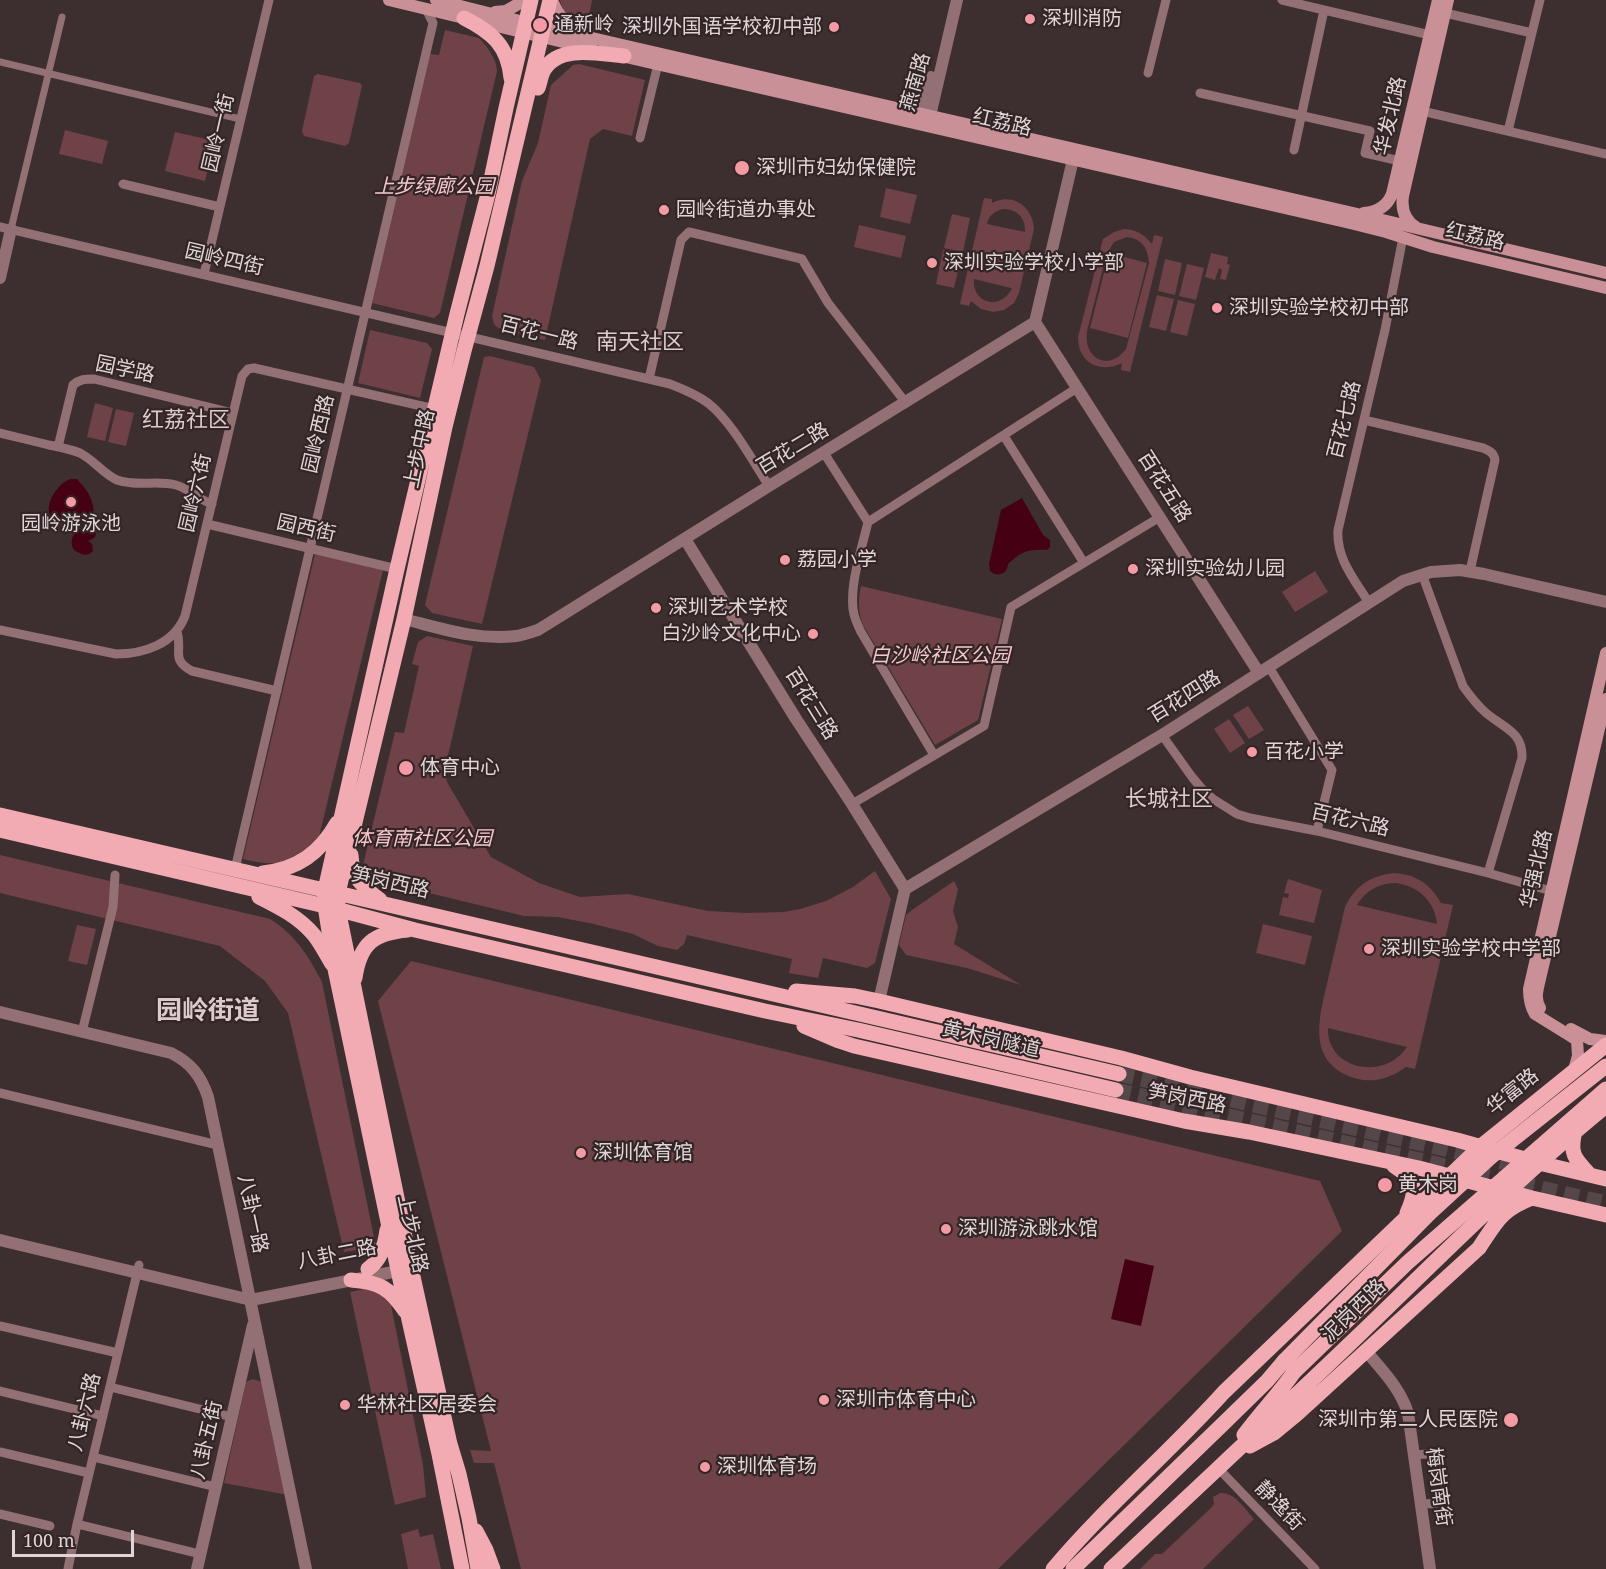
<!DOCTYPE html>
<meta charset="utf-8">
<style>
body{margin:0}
#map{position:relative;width:1606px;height:1569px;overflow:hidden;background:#3d2e30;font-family:"Noto Serif",serif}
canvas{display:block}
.scale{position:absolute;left:12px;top:1530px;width:122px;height:27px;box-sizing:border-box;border:3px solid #dfd5d6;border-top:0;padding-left:8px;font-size:18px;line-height:21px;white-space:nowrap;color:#dfd5d6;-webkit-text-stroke:4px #332526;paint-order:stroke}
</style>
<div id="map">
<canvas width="1606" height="1569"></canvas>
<div class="scale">100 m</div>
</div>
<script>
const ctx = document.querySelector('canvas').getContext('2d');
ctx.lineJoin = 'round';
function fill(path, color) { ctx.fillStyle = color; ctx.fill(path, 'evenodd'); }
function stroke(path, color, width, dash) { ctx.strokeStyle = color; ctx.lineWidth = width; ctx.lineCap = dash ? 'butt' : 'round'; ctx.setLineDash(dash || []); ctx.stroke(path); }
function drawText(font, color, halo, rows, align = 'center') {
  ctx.font = font + ' "Noto Serif","Noto Sans SC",serif'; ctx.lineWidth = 4.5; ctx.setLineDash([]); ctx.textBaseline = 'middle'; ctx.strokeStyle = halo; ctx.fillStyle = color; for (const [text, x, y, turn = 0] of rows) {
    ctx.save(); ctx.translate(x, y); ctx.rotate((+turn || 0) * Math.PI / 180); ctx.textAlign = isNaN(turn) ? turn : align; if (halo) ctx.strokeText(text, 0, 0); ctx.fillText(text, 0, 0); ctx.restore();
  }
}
fill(new Path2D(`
 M560,0H592L588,22C571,18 564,18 560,0Z
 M445,30L479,38C487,46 497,60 497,71L440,313L434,318L372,303L430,54L439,55Z
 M579,64L645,80L632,136L603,129L590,139L545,340L498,328L494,324L492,316L522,181L538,143L551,85L573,65Z
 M318,74L360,83L362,86L349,143L345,146L304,136L302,131L314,76Z
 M65,130L108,141L102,164L59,154Z
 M175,132L215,141L205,181L165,171Z
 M886,188L917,195L910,224L880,217Z
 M984,198L992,199V203C1012,192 1033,206 1034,229L1019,293L1014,303L1004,310L993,312L981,309L971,301L969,306L960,304ZM1003,209C1017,209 1026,218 1025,232L987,224C989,215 995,211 1003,209ZM974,279L1011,288H1012C1001,311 972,304 974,279Z
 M952,214L970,218L963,252L944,248Z
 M859,225L906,236L901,258L854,247Z
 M1124,229C1138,230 1143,234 1152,244L1154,235L1163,237L1130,372L1121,370L1122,363C1100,374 1078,363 1078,337L1103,239L1114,232ZM1127,237C1142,239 1148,248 1149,263L1126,349C1109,372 1083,359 1087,331L1107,253L1114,242Z
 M943,250L962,254L954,288L936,284Z
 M1109,253L1147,263L1128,338L1090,328Z
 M1211,253L1228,257L1227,264L1230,265L1226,280L1220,279L1222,270L1219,268L1215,280L1205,277Z
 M1165,259L1182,263L1175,295L1158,291Z
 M1187,264L1204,268L1196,300L1179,296Z
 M1157,295L1174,299L1166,331L1149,327Z
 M1178,300L1195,304L1187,336L1170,332Z
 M370,330L427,343L432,349L420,398L358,383Z
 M490,356L534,367L541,380L482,624L432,613L425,605L484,357Z
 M95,403L113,408L105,441L87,437Z
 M116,409L134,413L126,446L108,442Z
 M315,554L383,570L319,837C293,864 279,868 243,859Z
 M1315,571L1328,592L1295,612L1282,592Z
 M861,586L1002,619L978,720L935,745L863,625C858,611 858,601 861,586Z
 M427,636L473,646L445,769L447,782L491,857L539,883L580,897L628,894L708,911L746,913L784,912L800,909L826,901L853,887L875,871L891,899L875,963L867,968L823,958L818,978L789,973L792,959L687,935L684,944L677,950L658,946L633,934L594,924L558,917L524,916L371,879L368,877L363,865L395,732L404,733L419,666L412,664L418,642Z
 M1248,706L1264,730L1249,739L1233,715Z
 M1229,719L1245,743L1230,753L1214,729Z
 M0,855L270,919C295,934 309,957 322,982L376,1247L344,1252L288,1013L265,981L220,946L0,893Z
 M1393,873C1415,874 1430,883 1441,903L1453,905L1415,1069L1406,1067C1391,1078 1373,1084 1354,1078C1303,1061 1321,1012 1329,975C1334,952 1340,930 1345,907C1355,886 1370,876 1393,873ZM1396,883C1418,886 1435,901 1437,924L1357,905C1365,891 1379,883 1396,883ZM1328,1028L1407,1047C1384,1082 1326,1069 1328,1028Z
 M1288,879L1322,890L1314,923L1279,915L1283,897L1288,898L1289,894L1284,893Z
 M954,881L958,889L953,911L958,927L954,944L1021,985L967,968L906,955L899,945L906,915L912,910Z
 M1263,924L1312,936L1305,965L1256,953Z
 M77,925L96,929L87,965L68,961Z
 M411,961L1320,1181L1342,1231L998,1569H521L494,1463H474L470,1450L491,1451L378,1001Z
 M369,1288L386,1297L391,1305L423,1465L426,1497L395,1505L350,1292Z
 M253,1379L262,1382L274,1445L288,1495L224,1483L246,1382Z
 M1220,1493C1235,1492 1245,1509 1254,1519L1203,1569H1140L1155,1554H1162L1211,1508L1214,1504L1213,1497Z
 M418,1529L420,1537L433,1534L441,1569H408L401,1534Z`), '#6f4248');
fill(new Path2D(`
 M70,479H77C84,487 89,492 92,502C98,522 85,526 68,523C63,522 55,521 51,516C47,511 49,504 51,499C55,490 61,483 70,479Z
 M1022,498L1043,535L1050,540V547L1047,550C1028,549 1022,551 1008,564C1007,574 998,578 990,571L989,564L1001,510Z
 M85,527L95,531L96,535L94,538L88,541L92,544L93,551C86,558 80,554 73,549C69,537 74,532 85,527Z
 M1125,1259L1154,1266L1141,1326L1111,1319Z`), '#450014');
stroke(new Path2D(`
 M1119,1074L1527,1168
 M1116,1090L1606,1203`), '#554749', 15, [15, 8]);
stroke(new Path2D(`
 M0,62L236,118
 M11,229L62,17`), '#937073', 7);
stroke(new Path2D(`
 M1282,0L1430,35
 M1445,13L1532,33
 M1148,73L1166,0
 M1200,93L1370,131L1365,153L1400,161
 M1422,111L1606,154
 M1508,131L1540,0
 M640,138L658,64
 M1294,150L1324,10
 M123,184L220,207
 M0,227L670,384C683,389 697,395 708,403C732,422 752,460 769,486
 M204,274L269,0
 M649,379L681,240L689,232L802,259L828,303L906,403
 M1364,420L1483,448C1490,451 1494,453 1495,460L1470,571
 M0,433C16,437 33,441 49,445C59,447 70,449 80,453C94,460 103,474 117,480C136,487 157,480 176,485C190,489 199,500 212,504
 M1004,436L1084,563
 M58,447L73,385C80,379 85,379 94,379L233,413
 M824,453L868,522
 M207,524L397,569
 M1422,574L1463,686C1470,696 1476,704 1485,712C1503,728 1523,731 1522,758L1488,873
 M1369,603C1355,580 1336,559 1338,530L1385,330L1403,237
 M0,630L116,654C144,654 174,644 185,616L242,376L248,369L254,368L435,409
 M177,631C183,652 170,659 192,671L277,691
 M1269,667L1332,770L1317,831
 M1162,735L1192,777L1202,789L1213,799L1237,814L1250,818L1317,831L1488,873L1555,892
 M934,755L861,632C857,624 854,617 853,609C850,582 862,548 868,522L1077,388
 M852,804L984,726L1011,607L1160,517
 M235,869L433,23L426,9
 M82,1032L113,907L115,875
 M0,1093L218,1145
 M0,1326L118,1353
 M110,1387L232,1417
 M0,1391L103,1416
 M0,1452L89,1473
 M1414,1455L1427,1454
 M93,1457L216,1487
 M1218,1468L1315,1569
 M1421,1504C1429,1503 1440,1506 1443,1497L1438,1454
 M0,1514L50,1526
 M77,1524L200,1554
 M68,1569L77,1524L139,1265`), '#937073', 9);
stroke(new Path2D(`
 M925,124L922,115L931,77
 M926,125L930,116L957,0
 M0,278L11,229
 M1035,322L1259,673
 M685,539L796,719L852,804L905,889
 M404,619C440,628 478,641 516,636C523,635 531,632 538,630L769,486L1035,322L1075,151
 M879,1001L905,889L1162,735L1403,581L1431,572L1460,570L1484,574L1606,602
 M0,1012L171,1053C191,1063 201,1076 208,1097L306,1569
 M0,1240L251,1300L398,1271L405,1268
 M1366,1351C1382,1370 1400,1388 1408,1413L1430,1569
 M197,1569L253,1325`), '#937073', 12);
stroke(new Path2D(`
 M389,0L592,49
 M436,0L544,27L1353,213L1606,273
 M552,0C557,15 567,25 580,33
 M495,12L506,11L525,0
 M617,55L1350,223L1386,232L1433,247L1606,288
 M1364,213C1377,212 1387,207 1392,194L1438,0
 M1417,228C1405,221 1401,210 1403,196L1448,0
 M1540,1008C1535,999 1537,992 1539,983L1606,699
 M1571,1029L1590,1039L1606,1041
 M1574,1070L1578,1056L1577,1040L1535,1014C1530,1006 1529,999 1529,989L1606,653`), '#c99197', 12);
stroke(new Path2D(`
 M464,18C492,32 508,46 511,78
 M538,88C540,83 541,75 544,70C559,44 600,54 624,56
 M0,815L1119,1074
 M0,830L325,906L415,930L765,1011L858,1030L1116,1090
 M351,855C352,878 362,886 380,900
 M263,873C298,869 320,853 337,823
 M259,897C279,907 299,917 314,935C321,944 326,954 332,964
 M355,978C360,943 374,933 408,930
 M796,991L855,996L879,1001L1121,1058L1190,1077L1457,1140L1539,1163L1606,1179
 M804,1026L839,1041L854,1046L1184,1121L1249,1132L1419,1168L1532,1198L1606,1215
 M1575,1131C1569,1154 1575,1159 1590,1175
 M1394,1166C1416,1180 1418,1189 1407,1213
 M368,1269C381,1260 385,1245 387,1230
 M351,1280C379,1282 390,1288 405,1311
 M1244,1435C1260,1413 1279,1394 1294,1372
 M1250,1446L1274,1433L1297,1414L1479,1248C1497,1221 1501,1210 1532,1198
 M476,1531L486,1550L493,1569
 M462,1569L439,1454L401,1284L335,969L325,906V890L397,569L457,314L488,194L506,108L531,0
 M478,1569L469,1518L459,1474L450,1444L414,1281L338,909V893L404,619L445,427L464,351L487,266L550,0
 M1053,1569C1106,1506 1169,1453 1224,1392L1481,1146L1606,1045
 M1073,1569L1225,1422L1267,1381L1284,1361
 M1111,1569C1193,1491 1277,1414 1359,1335C1440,1257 1519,1177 1606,1106`), '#f2abb2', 15);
stroke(new Path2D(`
 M1284,1361L1430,1213L1492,1156L1606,1066
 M1294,1372L1407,1263L1606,1089`), '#f2abb2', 15);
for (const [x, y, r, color] of [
 [1030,19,6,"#f49aa5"],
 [540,25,8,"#f49aa5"],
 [834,27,6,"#f49aa5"],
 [742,168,8,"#f49aa5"],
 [664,210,6,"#f49aa5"],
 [932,263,6,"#f49aa5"],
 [1217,308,6,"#f49aa5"],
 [71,502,6,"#f49aa5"],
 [785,560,6,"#f49aa5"],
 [1133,569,6,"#f49aa5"],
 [656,608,6,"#f49aa5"],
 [813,634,6,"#f49aa5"],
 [1252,752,6,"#f49aa5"],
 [406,768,8,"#f49aa5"],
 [1369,949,6,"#f49aa5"],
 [581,1153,6,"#f49aa5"],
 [1385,1185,8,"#f49aa5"],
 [946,1229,6,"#f49aa5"],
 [824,1400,6,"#f49aa5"],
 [345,1405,6,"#f49aa5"],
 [1511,1420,8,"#f49aa5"],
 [705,1467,6,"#f49aa5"]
]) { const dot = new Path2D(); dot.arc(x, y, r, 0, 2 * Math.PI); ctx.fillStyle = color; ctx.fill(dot); stroke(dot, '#332526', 2); }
drawText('20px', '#dfd5d6', '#332526', [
 ["深圳消防",1042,19],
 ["通新岭",554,25],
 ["深圳外国语学校初中部",822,27,"right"],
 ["深圳市妇幼保健院",756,168],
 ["园岭街道办事处",676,210],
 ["深圳实验学校小学部",944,263],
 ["深圳实验学校初中部",1229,308],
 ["园岭游泳池",71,524,"center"],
 ["荔园小学",797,560],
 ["深圳实验幼儿园",1145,569],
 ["深圳艺术学校",668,608],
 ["白沙岭文化中心",801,634,"right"],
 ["百花小学",1264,752],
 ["体育中心",420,768],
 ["深圳实验学校中学部",1381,949],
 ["深圳体育馆",593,1153],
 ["黄木岗",1398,1185],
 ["深圳游泳跳水馆",958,1229],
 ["深圳市体育中心",836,1400],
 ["华林社区居委会",357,1405],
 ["深圳市第二人民医院",1498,1420,"right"],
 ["深圳体育场",717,1467]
], 'left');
drawText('20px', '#dfd5d6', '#332526', [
 ["燕南路",916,82,-74],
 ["华发北路",1391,116,-77],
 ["红荔路",1002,123,13],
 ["园岭一街",219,133,-77],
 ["红荔路",1475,237,13],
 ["园岭四街",224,260,13],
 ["百花一路",539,334,14],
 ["园学路",125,370,12],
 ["百花七路",1345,420,-76],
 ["园岭西路",319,434,-77],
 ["上步中路",420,449,-78],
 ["百花二路",793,449,-31],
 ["百花五路",1164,487,57],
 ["园岭六街",196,493,-77],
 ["园西街",306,529,13],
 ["百花四路",1185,697,-32],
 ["百花三路",811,704,58],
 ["百花六路",1350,821,13],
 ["华强北路",1537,869,-77],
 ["笋岗西路",390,883,13],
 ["黄木岗隧道",991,1040,13],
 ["华富路",1513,1092,-39],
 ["笋岗西路",1187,1099,11],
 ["八卦一路",252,1214,78],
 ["上步北路",412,1234,78],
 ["八卦二路",337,1255,-11],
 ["泥岗西路",1354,1311,-44],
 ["八卦六路",85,1412,-76],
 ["八卦五街",207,1440,-77],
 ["梅岗南街",1438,1487,82],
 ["静逸街",1279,1506,46]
]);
drawText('italic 20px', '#f5c7cb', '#332526', [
 ["上步绿廊公园",434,187],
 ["白沙岭社区公园",940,656],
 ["体育南社区公园",422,839]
]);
drawText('22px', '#ddcacb', '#332526', [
 ["南天社区",640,343],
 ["红荔社区",186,421],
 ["长城社区",1169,800]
]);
drawText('bold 26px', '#ddcacb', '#332526', [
 ["园岭街道",208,1012]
]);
</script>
